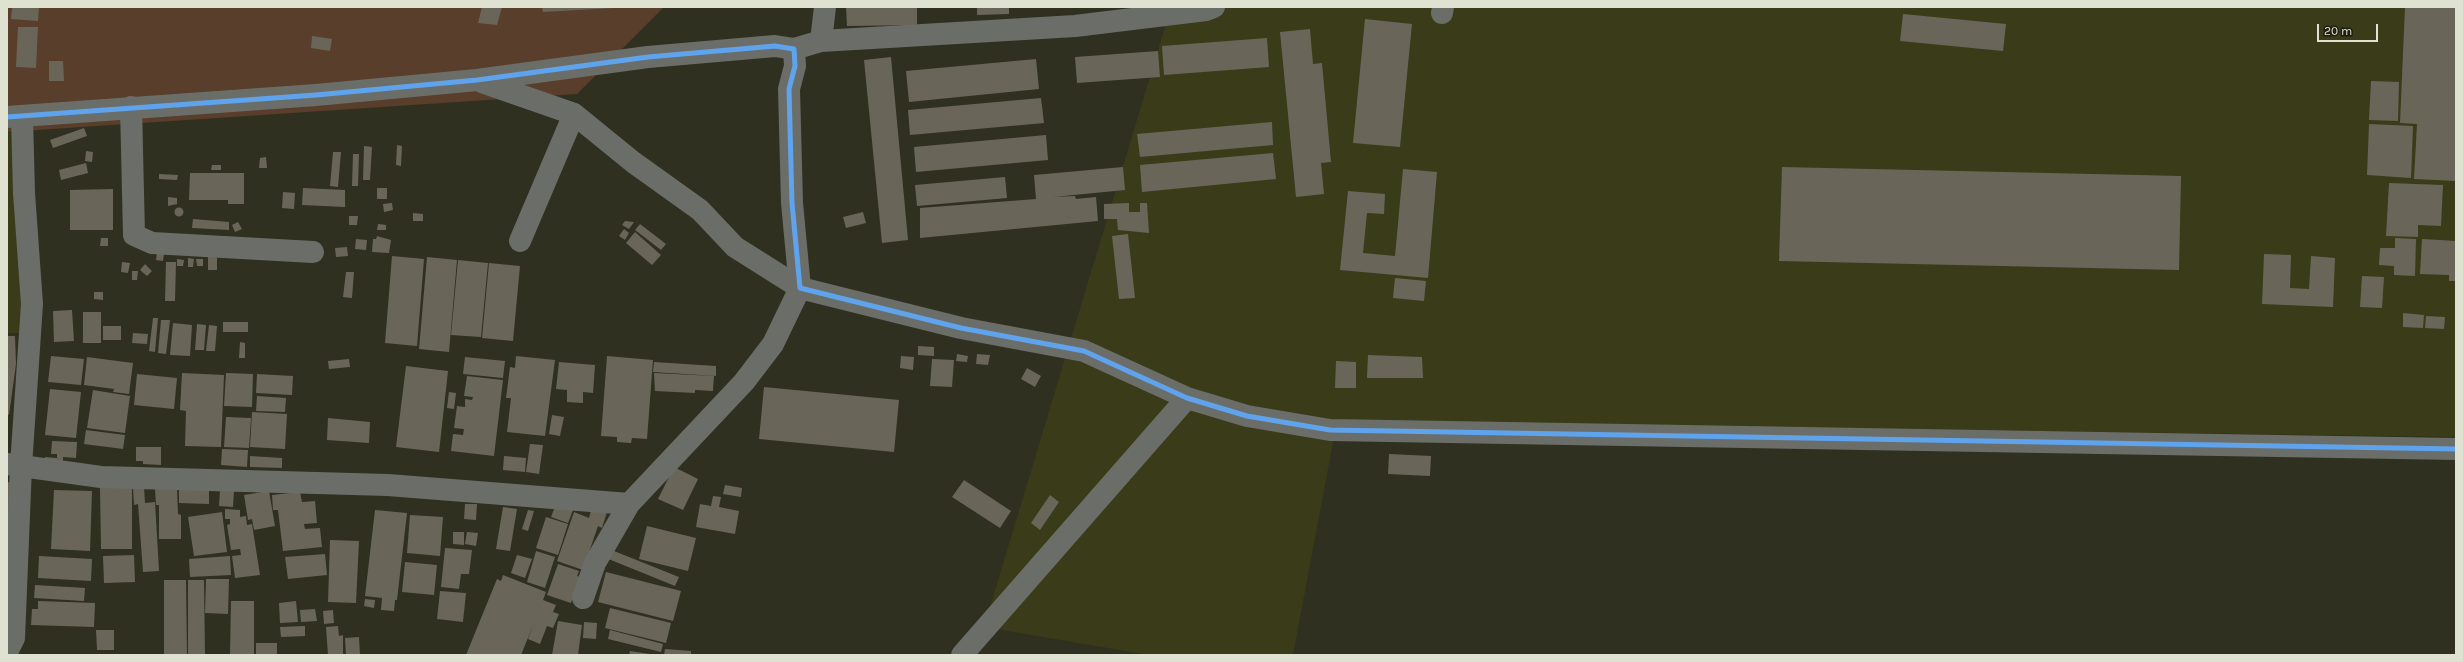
<!DOCTYPE html>
<style>
body{margin:0}
#map{position:relative;width:2463px;height:662px;overflow:hidden;background:#2f301f;font-family:Karla,sans-serif}
canvas{display:block}
.frame{position:absolute;inset:0;border:8px solid #e0e2d1;pointer-events:none}
.scale{position:absolute;left:2317px;top:24px;width:61px;height:18px;box-sizing:border-box;border:2px solid #e0e2d1;border-top:0;padding-left:5px;font-size:12px;line-height:14px;white-space:nowrap;color:#e0e2d1;-webkit-text-stroke:3px #1c1c10;paint-order:stroke}
</style>
<div id="map">
<canvas width="2463" height="662"></canvas>
<div class="frame"></div>
<div class="scale">20 m</div>
</div>
<script>
const ctx = document.querySelector('canvas').getContext('2d');
ctx.lineJoin = 'round';
function fill(path, color) { ctx.fillStyle = color; ctx.fill(path, 'evenodd'); }
function stroke(path, color, width, dash) { ctx.strokeStyle = color; ctx.lineWidth = width; ctx.lineCap = dash ? 'butt' : 'round'; ctx.setLineDash(dash || []); ctx.stroke(path); }
fill(new Path2D(`
 M1171,7H2456V437L1337,421L1293,655H1149L984,627Z
 M15,132L23,333H7V133Z`), '#3a3b19');
fill(new Path2D(`
 M7,7H664L577,94L7,132Z`), '#593e2b');
fill(new Path2D(`
 M12,7H39L38,21L11,19Z
 M482,7H502L497,25L478,23Z
 M542,7H614V8L543,12Z
 M846,7H917V25L847,26Z
 M977,7H1009V14L977,15Z
 M2405,7H2456V181L2414,179L2417,124L2400,123Z
 M1903,14L2006,24L2003,51L1900,41Z
 M1365,19L1412,24L1400,147L1353,143Z
 M18,27H38L36,68L16,67Z
 M1310,29L1313,64L1322,63L1331,162L1321,163L1324,194L1296,197L1280,32Z
 M312,36L332,39L330,51L311,48Z
 M1267,38L1269,67L1164,75L1162,46Z
 M1158,51L1160,77L1077,83L1075,57Z
 M891,57L908,240L882,243L864,60Z
 M1036,59L1039,89L909,102L906,71Z
 M49,61H63L64,81H49Z
 M2371,81L2399,82L2398,121L2369,120Z
 M1041,98L1044,123L910,135L908,110Z
 M1272,122L1273,145L1140,157L1137,134Z
 M2369,124L2413,126L2411,178L2367,175Z
 M84,128L87,136L53,148L50,140Z
 M1046,135L1048,160L916,172L914,147Z
 M397,145L402,146L401,166L396,165Z
 M364,146L372,147L370,180H363Z
 M86,151L93,152L92,162L85,161Z
 M333,152H341L338,187L330,186Z
 M1273,153L1276,179L1142,192L1140,165Z
 M353,154H359L358,186H352Z
 M266,157L267,168H259L260,158Z
 M86,163L88,173L61,180L59,170Z
 M212,165H221V170H211Z
 M1123,167L1125,190L1053,197L1075,196L1076,199L1096,197L1098,221L920,238V208L1036,199L1034,175Z
 M1782,167L2181,176L2179,270L1779,261Z
 M1403,169L1437,172L1428,278L1340,270L1348,191L1385,194L1384,214L1367,213L1363,253L1395,256Z
 M190,173H244V204H228V200H189Z
 M159,174L178,175L177,180L159,179Z
 M1005,177L1007,198L917,206L915,185Z
 M2389,183L2443,185L2441,226L2418,225V237L2386,236Z
 M303,188L345,190V207L302,205Z
 M377,188H387V199H377Z
 M113,189V230H70V190Z
 M283,192L295,193L294,209L282,208Z
 M168,197L177,198V204L168,206Z
 M392,203L393,210L384,212L383,204Z
 M1129,203V212H1140V203H1147L1149,233L1118,230L1117,219H1104V204Z
 M174.5 212a4.5 4.5 0 1 1 9 0a4.5 4.5 0 1 1-9 0Z
 M863,212L866,223L846,228L843,217Z
 M413,213L423,214V221H413Z
 M349,216H358L357,225H349Z
 M193,219L229,222V230L192,228Z
 M625,221L634,222L629,229L622,225Z
 M238,222L242,229L235,232L232,225Z
 M378,224L386,225V230H377Z
 M640,224L666,244L661,250L635,230Z
 M624,229L629,233L625,240L619,236Z
 M635,232L661,255L652,265L626,243Z
 M1128,234L1135,298L1119,299L1112,236Z
 M377,236L391,240L389,253L372,252L373,239H376Z
 M101,238H108V246H100Z
 M2395,238L2416,239L2415,276L2394,275V266L2379,265L2380,248H2395Z
 M356,239L367,240L366,250L355,249Z
 M2422,239L2456,241V281H2449V275L2420,274Z
 M347,247L348,256L336,257L335,248Z
 M157,252L164,253L163,261L156,260Z
 M2264,254L2291,255L2290,288L2309,289L2311,256L2335,258L2333,307L2262,304Z
 M392,256L424,259L417,346L385,343Z
 M208,257H217V270H208Z
 M427,257L457,260L449,352L419,349Z
 M188,258L194,259L193,267H188Z
 M177,259L184,260L183,266H177Z
 M196,259H203V266H197Z
 M458,260L488,263L481,337L451,335Z
 M122,262L130,263L128,273L121,272Z
 M166,262H176L175,301H165Z
 M489,263L520,266L513,341L482,338Z
 M145,264L152,271L147,276L140,270Z
 M132,271H138L137,280H132Z
 M346,272H354L352,298L343,297Z
 M2362,276L2384,277L2382,308L2360,307Z
 M1395,278L1426,281L1424,301L1393,298Z
 M94,292H103V300L94,299Z
 M72,310L74,341L54,342L53,311Z
 M83,312H101V343H83Z
 M2403,313L2424,315L2423,328L2403,327Z
 M2426,316L2445,317L2444,329L2425,328Z
 M153,318H158L155,352L149,351Z
 M161,320H170L166,354L158,353Z
 M223,322H248V332H223Z
 M173,323L192,325L190,356L170,355Z
 M197,324L206,325L204,350H195Z
 M209,325L217,326L215,351H206Z
 M103,326H121V340H103Z
 M133,333L148,334L147,344L132,343Z
 M7,336H15L16,364L9,415L7,414Z
 M240,342L245,343V358H239Z
 M918,346L934,347V356L918,355Z
 M957,354L968,356L967,362L956,361Z
 M977,354L990,355L988,365L976,364Z
 M1368,355L1422,357L1423,378H1367Z
 M51,356L84,359L81,385L48,382Z
 M516,356L555,360L545,436L507,432L511,398H506L510,367L515,368Z
 M607,356L653,360L647,439L632,438L631,443L617,442V437L601,436Z
 M901,356L914,357L913,370L900,368Z
 M87,357L133,363L129,394L113,392L114,389L84,385Z
 M465,357L505,361L503,378L463,374Z
 M349,359L350,367L329,369L328,361Z
 M932,359L954,360L952,387L930,386Z
 M1336,361L1356,362V388H1335Z
 M559,362L595,365L593,393L583,392V403L567,402V390L556,389Z
 M654,362L716,366V376L653,372Z
 M406,366L448,371L439,452L396,447Z
 M1027,368L1041,376L1035,387L1021,379Z
 M182,373L224,375L221,447L185,446L186,411L180,410Z
 M226,373L253,374L252,407L224,406Z
 M654,373L714,376L713,391L695,390V393L655,391Z
 M137,374L177,378L174,409L134,405Z
 M257,374L293,376L292,395L256,393Z
 M467,376L503,380L494,456L451,451L453,434L463,435L464,429L454,428L457,406L465,407V399L472,400L473,397L464,396Z
 M764,387L899,400L894,452L759,439Z
 M50,389L81,392L76,438L45,435Z
 M93,390L130,396L125,433L87,428Z
 M449,392L456,393L454,409L447,408Z
 M257,396L286,398L285,412L256,411Z
 M252,412L287,414L285,449L250,447Z
 M552,415L564,417L560,436L549,434Z
 M226,417L251,418L249,448L224,447Z
 M328,418L370,422L369,443L327,440Z
 M86,430L125,435L123,449L84,444Z
 M52,441L77,442L76,458L63,457V467L44,466L45,457L57,458V454H51Z
 M530,444L543,445L539,474L526,472Z
 M136,447H161V465L143,464V461H136Z
 M222,449L248,450L247,467L221,465Z
 M1389,454L1431,456L1430,476L1388,474Z
 M250,456L282,458V468L250,467Z
 M504,456L526,458L525,472L503,470Z
 M674,467L698,479L683,510L658,499Z
 M964,480L1011,511L1000,528L952,497Z
 M7,482L15,483L8,536H7Z
 M725,485L742,488L741,497L723,494Z
 M144,487L145,503L155,502L159,571L143,572L138,504L134,505L133,488Z
 M179,487L209,488V504L179,503Z
 M100,488H132V549H101Z
 M155,489H177L178,514L181,515V539H159V505H156Z
 M54,490L92,491L90,551L51,549Z
 M220,490L234,491L233,507L219,506Z
 M269,491L275,526L254,530L252,519L248,520L244,495Z
 M300,492L302,502L315,501L317,523L304,524L305,529L320,528L322,547L283,551L278,510H273L272,495Z
 M1050,495L1059,502L1040,530L1031,523Z
 M713,496L721,497L719,507L739,511L735,534L696,527L700,504L711,506Z
 M465,504H477L476,520L464,519Z
 M556,504L573,510L568,523L551,517Z
 M503,507L517,509L510,551L496,549Z
 M592,507L607,512L602,528L598,526L583,570L557,561L574,512L589,518Z
 M225,509L240,510V517L246,516L247,525L252,524L260,575L235,578L232,556L241,555L240,549L231,550L227,525L230,524V519H225Z
 M375,510L407,513L397,600H395L394,611L381,610L382,598L365,596Z
 M528,510L534,511L528,531L522,529Z
 M222,512L227,552L194,556L188,517Z
 M410,515L443,517L440,556L407,553Z
 M546,517L568,524L558,555L536,548Z
 M647,526L696,538L688,571L639,559Z
 M453,532H464V545L453,544Z
 M467,532L478,533L476,546L465,544Z
 M330,540L359,541L356,603L328,602Z
 M445,548L472,550L469,574H461L459,589L441,587Z
 M609,549L679,577L675,586L606,558Z
 M536,551L555,557L545,588L527,582Z
 M325,554L327,575L288,579L285,557Z
 M134,555L135,582L104,583L103,556Z
 M517,555L532,559L525,578L511,573Z
 M39,556L92,559L91,581L38,578Z
 M230,556L231,575L190,577L189,559Z
 M405,562L437,565L434,595L402,592Z
 M558,564L579,571L577,576L580,577L571,603L547,595Z
 M606,572L681,591L673,621L598,602Z
 M503,575L546,592L543,600L556,605L553,612L559,614L553,628L547,626L540,644L528,639L534,623L521,655H466L497,579L501,581Z
 M206,579H229L228,614L205,613Z
 M164,580H186L187,655H164Z
 M188,580H204L205,655H188Z
 M35,585L85,588L84,601L34,598Z
 M440,591L466,593L463,622L437,619Z
 M365,599L375,600L374,608L364,606Z
 M38,601L95,603L94,627L31,625L32,609H38Z
 M231,601H254V655H230Z
 M296,601L298,622L280,623L279,603Z
 M610,608L671,623L666,643L605,628Z
 M315,609L317,621L301,622L300,610Z
 M333,610L334,623L324,624L323,611Z
 M558,621L582,625L578,655H552Z
 M584,622L597,623L596,639L583,638Z
 M305,626V636L281,637L280,627Z
 M338,626L339,636L343,635V655H328L326,627Z
 M96,630H114V650H97Z
 M610,630L663,644L661,652L608,639Z
 M359,637L360,655H346L345,638Z
 M256,643H277V655H256Z
 M665,649L691,651V655H664Z
 M630,651L650,654V655H629Z`), '#696659');
stroke(new Path2D(`
 M1442,13L1443,7
 M821,41L825,7
 M794,49L821,41L1075,26L1206,10L1214,7
 M482,82L574,114L633,162L700,210L735,247L800,288L773,344L744,382L629,504L595,563L583,598
 M131,107L134,235L152,243L313,252
 M7,117L316,95L477,80L648,57L775,46L794,49L795,66L789,89L792,203L800,288L961,328L1084,351L1187,398L1247,416L1330,430L2456,449
 M520,241L574,114
 M7,464L101,477L388,485L629,504
 M7,652L14,638L21,466L32,304L24,193L22,116
 M962,655L1187,398`), '#6b6e68', 22);
stroke(new Path2D(`
 M7,117L316,95L477,80L648,57L775,46L794,49L795,66L789,89L792,203L800,288L961,328L1084,351L1187,398L1247,416L1330,430L2456,449`), '#60a3ed', 5);
</script>
